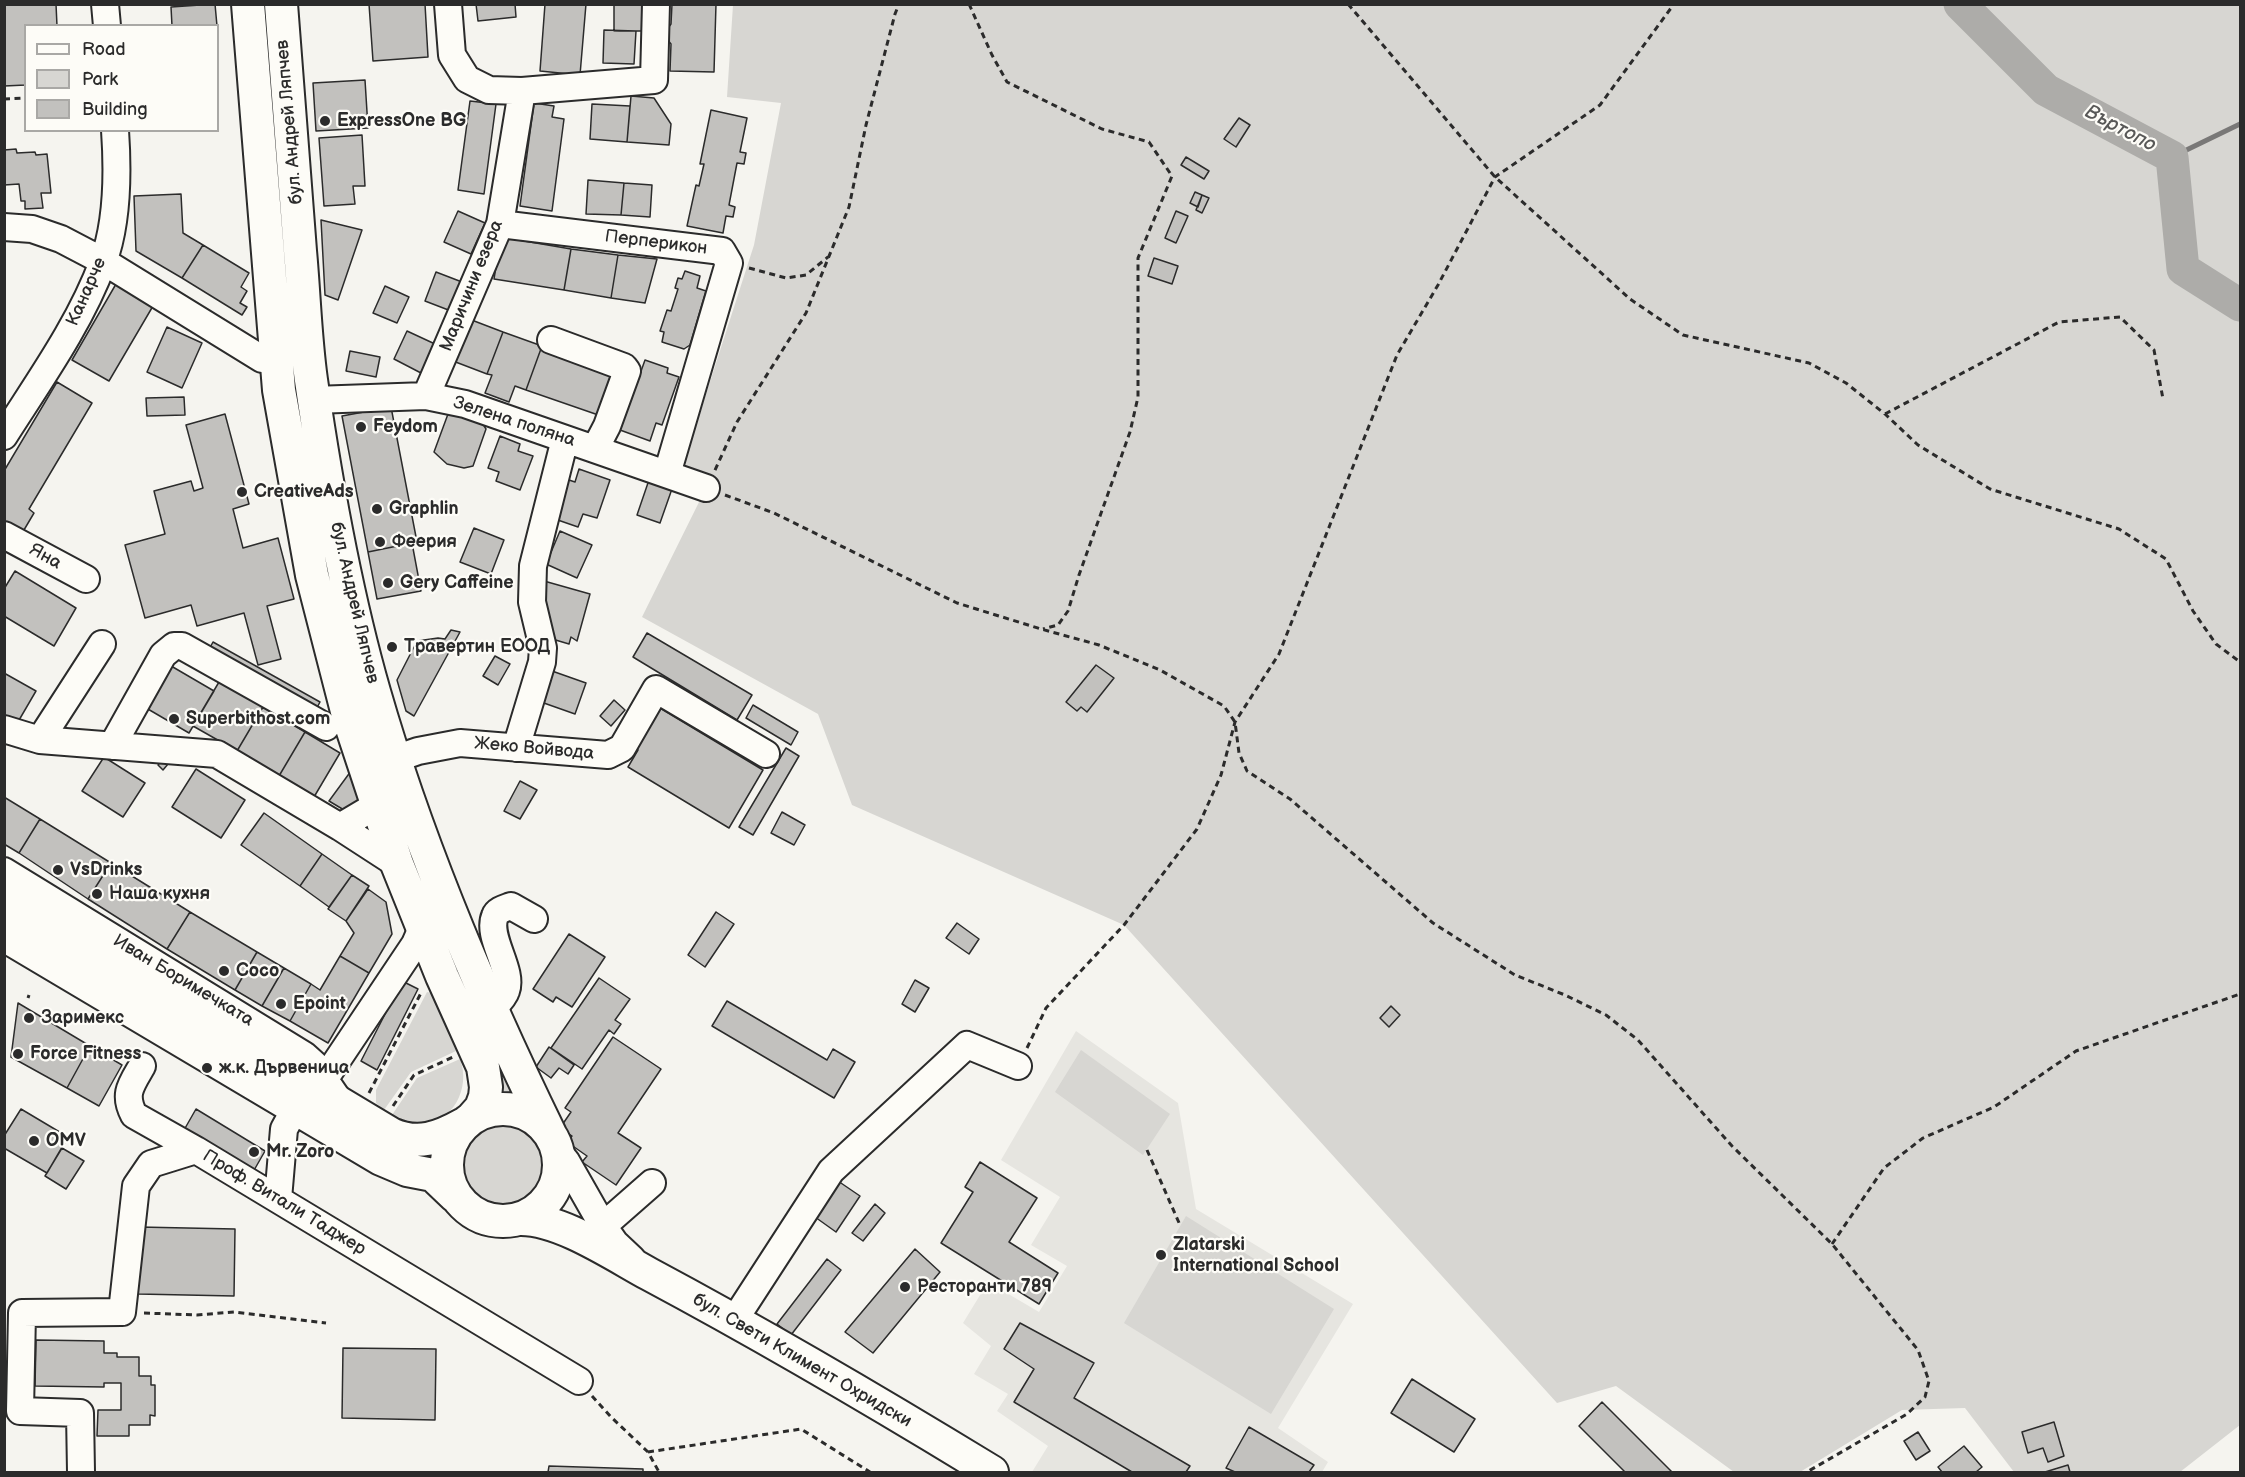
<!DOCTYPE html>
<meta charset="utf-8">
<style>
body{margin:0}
#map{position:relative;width:2245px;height:1477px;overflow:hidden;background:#f5f4ef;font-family:"Balsamiq Sans",sans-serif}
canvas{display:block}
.frame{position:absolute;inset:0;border:6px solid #2b2b2b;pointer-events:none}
.legend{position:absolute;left:24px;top:24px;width:195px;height:108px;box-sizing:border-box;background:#fdfcf7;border:2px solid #a9a8a5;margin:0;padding:8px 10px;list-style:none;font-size:18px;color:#2b2b2b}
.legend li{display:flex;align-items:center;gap:12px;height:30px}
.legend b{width:30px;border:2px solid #a9a8a5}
</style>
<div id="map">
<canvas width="2245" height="1477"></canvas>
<div class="frame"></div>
<ul class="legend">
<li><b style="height:8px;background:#fdfcf7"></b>Road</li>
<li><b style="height:16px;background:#d7d6d2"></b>Park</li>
<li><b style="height:16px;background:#c2c1be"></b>Building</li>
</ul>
</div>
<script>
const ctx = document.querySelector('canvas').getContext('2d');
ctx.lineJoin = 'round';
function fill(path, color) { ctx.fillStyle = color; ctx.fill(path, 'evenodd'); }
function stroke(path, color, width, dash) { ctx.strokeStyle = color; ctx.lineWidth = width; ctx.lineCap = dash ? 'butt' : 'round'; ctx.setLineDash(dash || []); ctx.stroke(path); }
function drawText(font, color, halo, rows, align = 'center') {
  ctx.font = font + ' "Balsamiq Sans",sans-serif'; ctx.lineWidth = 4.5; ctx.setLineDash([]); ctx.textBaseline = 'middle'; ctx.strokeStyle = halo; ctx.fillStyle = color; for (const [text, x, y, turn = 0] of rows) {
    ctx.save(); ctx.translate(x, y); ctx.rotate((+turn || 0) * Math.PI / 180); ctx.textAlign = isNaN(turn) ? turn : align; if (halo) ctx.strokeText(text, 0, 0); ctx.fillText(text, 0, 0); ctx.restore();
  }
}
fill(new Path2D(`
 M1076,1031L1178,1103L1196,1209L1353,1304L1278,1428L1328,1462L1322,1472H1032L1048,1446L997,1411L1008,1394L974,1374L991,1346L963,1323L988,1282L1039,1312L1067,1266L1031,1245L1060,1197L1001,1160Z`), '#e6e5e0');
fill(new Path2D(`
 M733,5H2240V1425L2180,1472H2014L1965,1408L1902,1410L1800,1472H1734L1616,1386L1557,1403L1124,925L852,805L818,714L642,617L706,488L679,478L754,245L781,103L727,97Z
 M427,992L431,993L456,1051L411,1072L384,1110L376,1103V1090Z
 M494,1047L516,1093L498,1091L488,1050Z
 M1081,1050L1170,1114L1143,1155L1055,1092Z
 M460,1059C471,1088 453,1124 419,1125C409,1125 400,1120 392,1115L417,1078Z
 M464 1165a39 39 0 1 1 78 0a39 39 0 1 1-78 0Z
 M1186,1216L1334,1309L1271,1414L1124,1323Z`), '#d7d6d2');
stroke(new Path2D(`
 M2172,157L2240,124`), '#797877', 5);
stroke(new Path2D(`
 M1960,4L2046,90L2172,157L2183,269L2240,305`), '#adaca9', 33);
const building = new Path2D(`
 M4,4H56L57,26H26V85L4,86Z
 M215,4L217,26H172L171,7Z
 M369,4H425L428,57L373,61Z
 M476,4H515L516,17L478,21Z
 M545,4H586L580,75L540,71Z
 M614,4H645V31H614Z
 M672,4H716L714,72L670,71L671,44L667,39L668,28L671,24Z
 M604,30L636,31L634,64L603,63Z
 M365,80L368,128L316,131L313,83Z
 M631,96L654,98L671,124L669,145L627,142Z
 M470,101L496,104L484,194L458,190Z
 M534,103L554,106L552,117L564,119L552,211L520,206Z
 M592,104L630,106L627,142L590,139Z
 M711,110L747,118L740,152L746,153L744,164L737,163L729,205L735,207L733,217L726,216L723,233L687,226L696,185L699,186L704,164H700Z
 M1239,118L1250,125L1236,147L1224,139Z
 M362,135L365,186H353L355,204L324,206L319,138Z
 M16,149L17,153L35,152L36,155L47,154L51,193H41L43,208L25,209V201H21L19,184L4,185V150Z
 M1186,157L1209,171L1204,179L1181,165Z
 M588,180L624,183L621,215L586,214Z
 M624,183L652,185L650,217L621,215Z
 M1195,192L1202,195L1198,207L1190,203Z
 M181,194L183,233L203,245L182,278L136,251L134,196Z
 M1202,195L1209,198L1202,213L1196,210Z
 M458,211L485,223L471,254L444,242Z
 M1176,211L1188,216L1176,243L1165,238Z
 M321,220L362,230L338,300L325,295Z
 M501,237L571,249L564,290L494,279Z
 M203,245L249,273L241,287L247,291L240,303L247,307L242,315L182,278Z
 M571,249L618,255L611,298L564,290Z
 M618,255L657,259L645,303L611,298Z
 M1154,258L1178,266L1172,284L1148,276Z
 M685,271L700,276L697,288L706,291L690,345L684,349L662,342L664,332L660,331L667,310L671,311L678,289L675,288L678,278L682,279Z
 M436,272L462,282L451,311L425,301Z
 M116,284L153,306L109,381L72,360Z
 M385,286L409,297L397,323L373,313Z
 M469,319L503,332L487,374L453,361Z
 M167,327L202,343L182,388L147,372Z
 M407,331L435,344L421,373L394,359Z
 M503,332L542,346L526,390L515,386L509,402L485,393L492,375L487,374Z
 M542,346L623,374L607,418L526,390Z
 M350,351L380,357L376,377L346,371Z
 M645,360L668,368L667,373L679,377L662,425L656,423L650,441L620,430Z
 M57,382L92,403L29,509L34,513L21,535L4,525V471Z
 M184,397L185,415L147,416L146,398Z
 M391,407L417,542L368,552L342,416Z
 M457,412L481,421L486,429L473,466L464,468L447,464L434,452L448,414Z
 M225,414L249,504L233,509L243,548L278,538L294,599L267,606L281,659L258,665L244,613L197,626L191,605L145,618L125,545L165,534L154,491L191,481L194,491L203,488L186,425Z
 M500,436L520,444L518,451L533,456L520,490L496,481L499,472L488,468Z
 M579,469L610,480L597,518L583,514L578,527L552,518L566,479L575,482Z
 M650,477L673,486L660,523L637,515Z
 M474,528L504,540L491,574L460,562Z
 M560,531L592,545L577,578L546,564Z
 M412,543L421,591L377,599L368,552Z
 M15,571L76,608L54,646L4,616V589Z
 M544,581L590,594L577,641L571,637L569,644L542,636L541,615L545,600L538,598Z
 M451,630L460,632L414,716L406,711L397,680L417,641L438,638L445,639Z
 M647,633L752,695L737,720L633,657Z
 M213,642L320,702L313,715L206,655Z
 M495,656L510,664L498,685L483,676Z
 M166,663L214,691L189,733L141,705Z
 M1096,665L1114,678L1087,712L1081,707L1077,711L1066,702Z
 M552,671L586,683L575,714L541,702Z
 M4,673L36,691L15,727L4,720Z
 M219,682L263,707L237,751L193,726Z
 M614,700L625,710L611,726L600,716Z
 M650,702L763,770L729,828L628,767L638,750L627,743Z
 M753,705L798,732L791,745L746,718Z
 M263,707L305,732L279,776L237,751Z
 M305,732L340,753L314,797L279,776Z
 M786,748L799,756L753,835L739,827Z
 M104,757L145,783L123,817L82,791Z
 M162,760L168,764L163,770L158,765Z
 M196,769L245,800L221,838L172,807Z
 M351,771L361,801L344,810L329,801Z
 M520,781L537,790L520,819L504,811Z
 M4,797L40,819L19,853L4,844Z
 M782,812L805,825L794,845L771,833Z
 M264,813L322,854L300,886L241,845Z
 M40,819L111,863L88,899L19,853Z
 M322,854L352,875L329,907L300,886Z
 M111,863L190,912L167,949L88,899Z
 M352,875L369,886L346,921L328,909Z
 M368,889L386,902L392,934L369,973L340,956L354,933L346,921Z
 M190,912L257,952L235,990L167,949Z
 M716,912L734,924L705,967L688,955Z
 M957,923L979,939L969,954L946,938Z
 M569,934L605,957L572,1007L556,997L553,1002L533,989Z
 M257,952L284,968L262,1006L235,990Z
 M340,956L369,973L328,1043L290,1021L311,984L320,990Z
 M284,968L311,984L290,1021L262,1006Z
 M599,978L630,999L615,1020L621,1024L614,1034L609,1030L582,1069L551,1048Z
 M915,980L929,988L915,1012L902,1004Z
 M402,981L418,989L377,1070L361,1061Z
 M727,1001L827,1060L833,1049L855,1062L834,1098L712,1026Z
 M18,1003L90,1046L67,1088L11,1057Z
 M1391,1006L1400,1015L1389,1027L1380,1018Z
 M613,1037L661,1069L618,1133L641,1148L616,1185L582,1162L587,1156L567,1142L572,1136L560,1128L571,1112L565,1108Z
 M90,1046L122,1065L99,1106L67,1088Z
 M549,1047L574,1065L568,1074L559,1068L551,1078L536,1067Z
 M21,1109L68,1137L47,1173L4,1148V1136Z
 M196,1109L265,1151L253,1172L184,1130Z
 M62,1148L84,1161L66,1189L45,1176Z
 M980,1162L1037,1198L1009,1242L1058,1273L1039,1304L941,1243L973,1192L965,1187Z
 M838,1181L860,1196L836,1232L815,1217Z
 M875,1204L885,1213L863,1241L852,1233Z
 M139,1227L235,1229L234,1296L138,1294Z
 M915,1249L940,1272L873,1353L845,1332Z
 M827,1259L841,1270L791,1335L777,1324Z
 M1020,1323L1094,1363L1074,1398L1190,1466L1186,1472H1132L1014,1402L1034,1369L1004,1349Z
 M36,1340L104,1341V1353H117V1357H139V1376H151V1385H155V1416L150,1415V1425H129V1436H97L98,1410H121V1383H104V1387L35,1386Z
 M343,1348L436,1349L435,1420L342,1418Z
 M1412,1379L1475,1419L1454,1452L1391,1413Z
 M1602,1402L1672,1472H1625L1579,1426Z
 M2054,1422L2064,1456L2048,1462L2043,1448L2028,1453L2022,1432Z
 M1249,1427L1314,1465L1309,1472H1235L1226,1468Z
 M1918,1432L1930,1451L1916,1460L1904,1441Z
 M1964,1446L1982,1467L1976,1472H1942L1938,1467Z
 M2068,1465L2070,1472H2045Z
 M549,1466L643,1469V1472H548Z`);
fill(building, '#c2c1be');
stroke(building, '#2b2b2b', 1.5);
const minor = new Path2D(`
 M105,4L107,26
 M448,4L452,55L467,79L489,90L522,91L654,80L656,4
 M500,224L722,251L729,263L667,474
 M4,227L32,229L61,239L103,261L262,359L276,361
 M551,340L624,367L627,371L607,426L595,449
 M426,396L500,224L522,91
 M314,400L426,396L465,404L706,488
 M4,436C39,381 80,324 103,262C118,222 118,173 115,130
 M4,535L86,579
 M4,729L40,740L217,754L340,827L397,864
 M40,740L102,644
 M112,746L163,655L174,646H182L326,727
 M516,748L542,662L543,648L532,602L533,566L565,439
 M395,759L418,751L460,743L608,755L622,748L656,689L766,754
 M340,827L377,805
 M4,871L304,1055L314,1064L338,1099
 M491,1010C496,1005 504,998 506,991C514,970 486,937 495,916C497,910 506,908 511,906L534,919
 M142,1066C131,1085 123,1094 134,1115L196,1150L579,1381
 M324,1080L415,944L422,928
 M556,1149L566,1161L603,1226L615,1243L632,1259
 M278,1199L284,1129L295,1109
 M603,1226L652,1183
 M735,1319L831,1171L967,1045L1018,1066
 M81,1472L80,1413L20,1411L22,1313L122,1312L136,1186L151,1164L196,1150`);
const major = new Path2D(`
 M248,4L279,390L312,575L349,719L397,864L442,976L483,1067L486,1087L485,1097L481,1108L473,1117
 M281,4C287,87 294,169 300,251C304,294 305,338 311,380C326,484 345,591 374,692C418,845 480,991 550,1134
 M4,902L391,1134C418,1146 439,1138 464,1124
 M4,935L381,1159L407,1170L433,1175L455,1196
 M447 1165a56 56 0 1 1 112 0a56 56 0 1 1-112 0Z
 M521,1219C561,1219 614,1255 649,1274C765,1336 879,1403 992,1472`);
stroke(minor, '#2b2b2b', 30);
stroke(major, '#2b2b2b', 36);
stroke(new Path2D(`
 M969,4L992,55L1007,82L1102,129L1149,142L1172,176L1138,258V397L1130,432L1079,575L1068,611L1058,625L1043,629
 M1348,4L1495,177L1630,299L1683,335L1809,363L1846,383L1885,414L1918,445L1990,489L2119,529L2166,559L2193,611L2216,644L2240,662
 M4,99L26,98
 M749,268L786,278L806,275L828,257
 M1885,414L2059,322L2120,317L2154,350L2163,399
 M715,470L737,422L806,313L849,207L866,125L895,14L899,4
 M725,495L774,513L957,603L1041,629L1099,645L1160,670L1224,706L1235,722L1239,753L1247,771L1290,799L1433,923L1515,975L1565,995L1606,1015L1638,1040L1732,1146L1832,1244L1918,1350L1929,1381L1925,1397L1907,1414L1807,1472
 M28,998L29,995
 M1027,1048L1046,1008L1124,925L1197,829L1221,775L1235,722L1279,654L1397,355L1438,285L1495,177L1600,105L1674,4
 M369,1093L421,993
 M393,1106L414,1075L453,1057
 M1147,1150L1180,1225
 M1832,1244L1884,1168L1923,1138L1994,1107L2076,1051L2240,994
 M144,1313L197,1315L234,1312L326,1323
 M592,1396L611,1417L648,1452L659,1472
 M648,1452L801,1429L870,1472`), '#2b2b2b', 3, [6, 4.5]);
stroke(minor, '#fdfcf7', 26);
stroke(major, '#fdfcf7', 32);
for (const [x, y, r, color] of [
 [325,121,6,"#2b2b2b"],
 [361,427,6,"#2b2b2b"],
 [242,492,6,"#2b2b2b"],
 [377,509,6,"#2b2b2b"],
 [380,542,6,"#2b2b2b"],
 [388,583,6,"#2b2b2b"],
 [392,647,6,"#2b2b2b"],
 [174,719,6,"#2b2b2b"],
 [58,870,6,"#2b2b2b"],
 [97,894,6,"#2b2b2b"],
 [224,971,6,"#2b2b2b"],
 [281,1004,6,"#2b2b2b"],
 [29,1018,6,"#2b2b2b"],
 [18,1054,6,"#2b2b2b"],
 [207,1068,6,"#2b2b2b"],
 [34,1141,6,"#2b2b2b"],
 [254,1152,6,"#2b2b2b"],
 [1161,1255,6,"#2b2b2b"],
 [905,1287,6,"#2b2b2b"]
]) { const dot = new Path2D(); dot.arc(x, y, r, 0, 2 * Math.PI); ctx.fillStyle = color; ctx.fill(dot); stroke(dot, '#fdfcf7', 2); }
drawText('bold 18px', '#2b2b2b', '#fdfcf7', [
 ["ExpressOne BG",337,121],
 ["Feydom",373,427],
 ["CreativeAds",254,492],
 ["Graphlin",389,509],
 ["Феерия",392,542],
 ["Gery Caffeine",400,583],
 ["Травертин ЕООД",404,647],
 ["Superbithost.com",186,719],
 ["VsDrinks",70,870],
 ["Наша кухня",109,894],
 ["Coco",236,971],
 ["Epoint",293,1004],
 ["Заримекс",41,1018],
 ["Force Fitness",30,1054],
 ["ж.к. Дървеница",219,1068],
 ["OMV",46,1141],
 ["Mr. Zoro",266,1152],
 ["Zlatarski",1173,1245],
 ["International School",1173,1266],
 ["Ресторанти 789",917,1287]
], 'left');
drawText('18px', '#2b2b2b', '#fdfcf7', [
 ["бул. Андрей Ляпчев",290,122,-95],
 ["Перперикон",656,243,7],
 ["Маричини езера",472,286,-68],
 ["Канарче",87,292,-66],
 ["Зелена поляна",514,422,18],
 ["Яна",45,557,29],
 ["бул. Андрей Ляпчев",354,603,77],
 ["Жеко Войвода",534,749,5],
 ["Иван Боримечката",183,981,31],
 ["Проф. Витали Таджер",284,1203,31],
 ["бул. Свети Климент Охридски",802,1361,30]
]);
drawText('italic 20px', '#585857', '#fdfcf7', [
 ["Въртопо",2120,129,28]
]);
</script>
